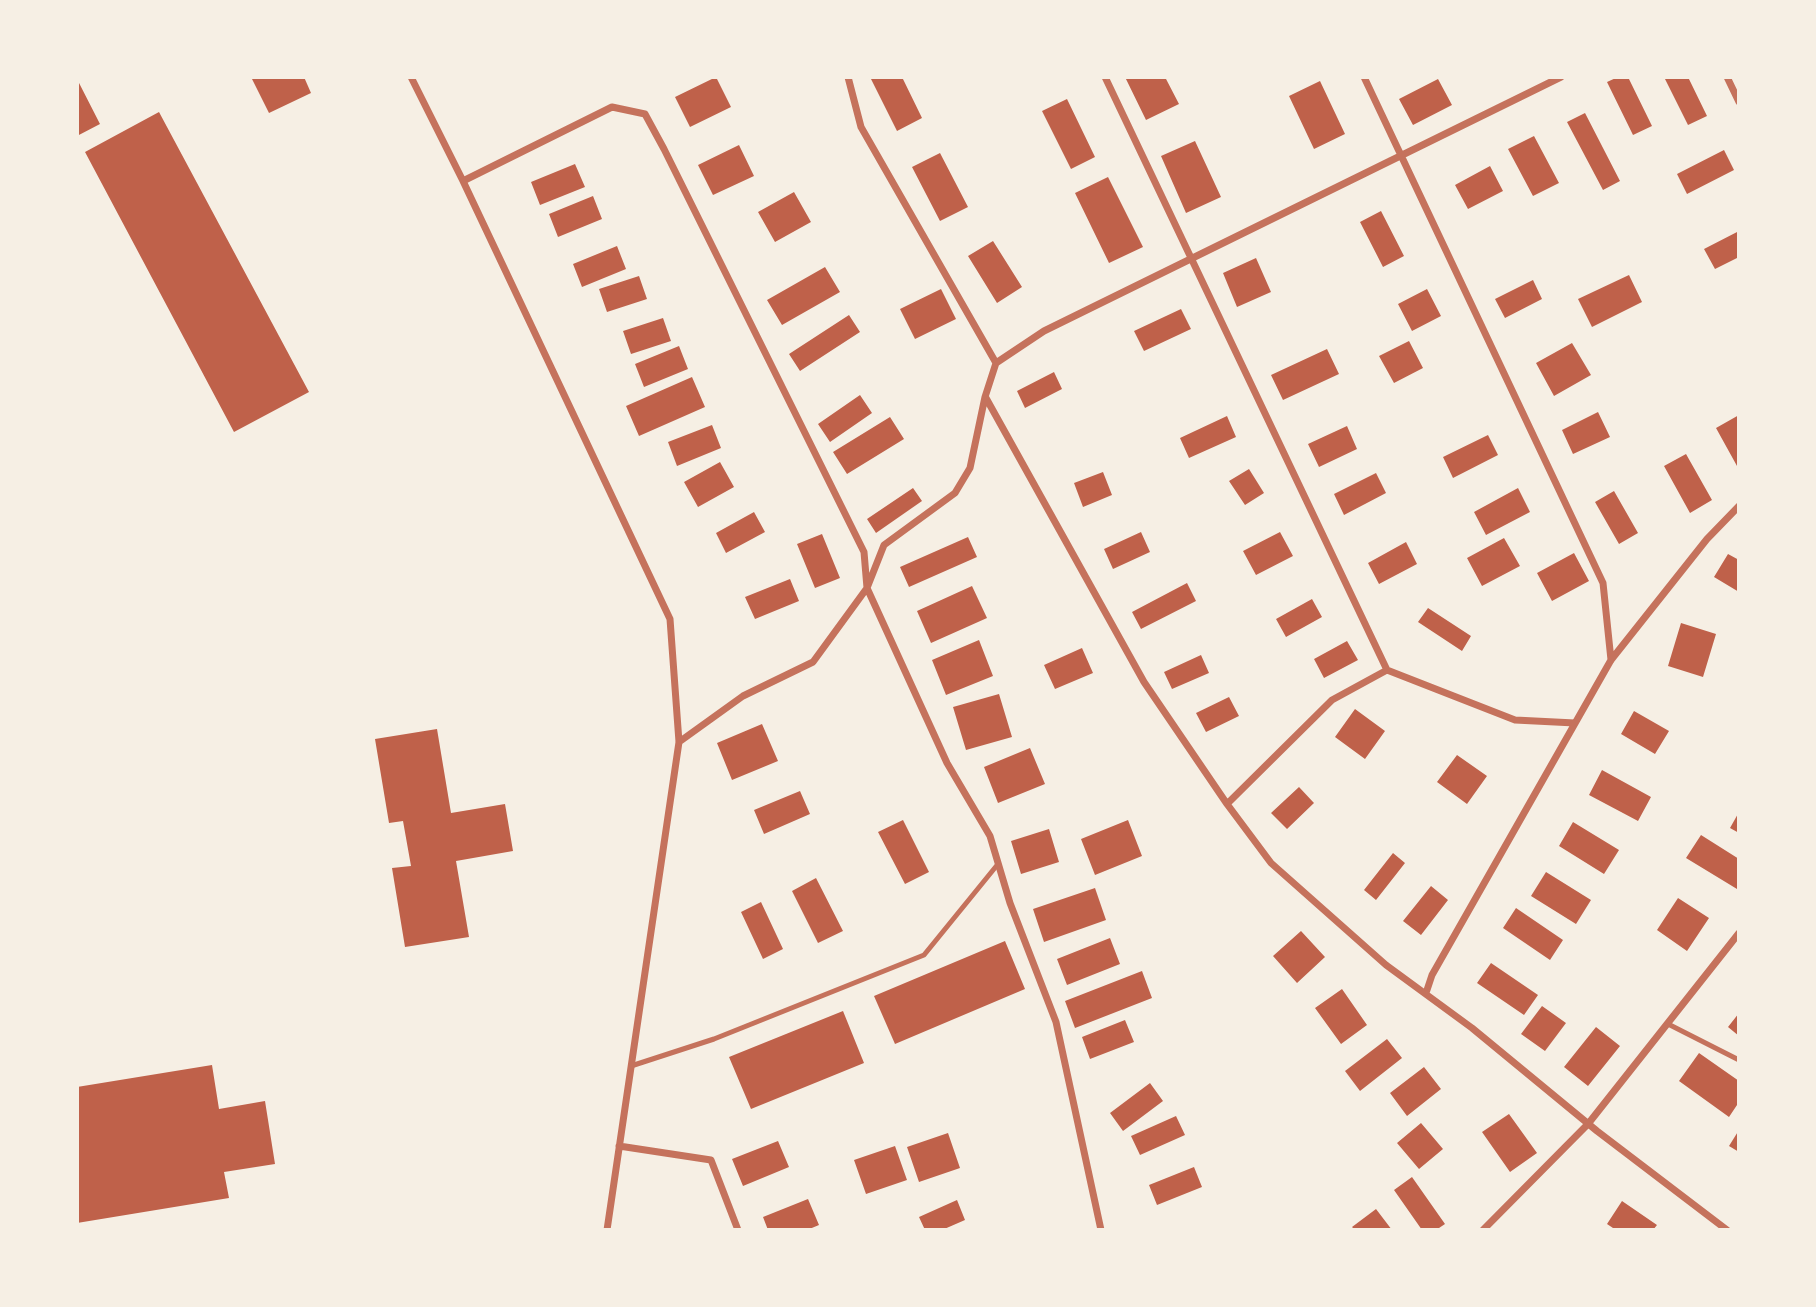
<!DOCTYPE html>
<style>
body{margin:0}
#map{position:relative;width:1816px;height:1307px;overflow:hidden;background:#f6efe4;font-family:Ubuntu,sans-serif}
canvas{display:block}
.frame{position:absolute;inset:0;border:79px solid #f6efe4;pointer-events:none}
</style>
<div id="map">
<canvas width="1816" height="1307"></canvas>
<div class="frame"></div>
</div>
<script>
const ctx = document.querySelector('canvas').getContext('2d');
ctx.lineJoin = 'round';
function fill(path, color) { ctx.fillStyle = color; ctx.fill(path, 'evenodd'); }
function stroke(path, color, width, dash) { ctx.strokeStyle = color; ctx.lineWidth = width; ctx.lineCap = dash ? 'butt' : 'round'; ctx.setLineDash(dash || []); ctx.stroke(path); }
fill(new Path2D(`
 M251,77H304L311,93L269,113Z
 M716,77L731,107L690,127L675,97Z
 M870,77H902L922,118L897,131Z
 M1125,77H1165L1179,104L1146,120Z
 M1618,77H1628L1652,126L1633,135L1607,82Z
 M1664,77H1688L1707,116L1688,125Z
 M77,79L100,124L77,136Z
 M1438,79L1452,105L1413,125L1399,99Z
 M1320,81L1345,134L1314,149L1289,96Z
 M1067,99L1095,157L1071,169L1042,111Z
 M159,112L309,392L234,432L85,152Z
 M1585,113L1620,181L1603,190L1567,122Z
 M1534,136L1559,183L1533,196L1508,149Z
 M1195,141L1221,197L1186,213L1161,156Z
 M739,145L754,176L713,195L698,165Z
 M1724,150L1734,170L1687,194L1677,174Z
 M940,153L968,207L940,221L912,167Z
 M575,164L585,187L540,205L531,182Z
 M1490,166L1503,191L1468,209L1455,185Z
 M1108,177L1143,247L1109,263L1075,193Z
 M794,192L811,222L775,242L758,212Z
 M593,196L602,219L558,237L549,214Z
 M1381,211L1404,256L1383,267L1360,222Z
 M1739,231V257L1715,269L1704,249Z
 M993,241L1022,287L997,303L968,256Z
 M617,246L626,269L582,287L573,264Z
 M1256,258L1271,292L1237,307L1223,273Z
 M825,267L840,292L782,325L767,300Z
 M1629,275L1642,302L1592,327L1578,299Z
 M639,276L647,299L607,312L599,289Z
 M1533,280L1542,299L1505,318L1495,299Z
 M941,289L956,319L915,339L900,309Z
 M1427,289L1441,316L1412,331L1398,304Z
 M1181,309L1191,329L1144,351L1134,331Z
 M849,315L860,332L800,371L789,354Z
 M663,318L671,341L631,354L623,331Z
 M1409,341L1423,368L1394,383L1379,356Z
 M1572,343L1591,375L1554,396L1536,363Z
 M679,346L688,369L644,387L635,364Z
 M1327,349L1339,374L1283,400L1271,375Z
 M1054,372L1062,389L1025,408L1017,391Z
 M692,377L705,407L639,436L626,406Z
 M860,395L872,413L830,442L818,424Z
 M1598,412L1610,437L1573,454L1562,430Z
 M1739,415V465L1737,466L1716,428Z
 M1227,416L1236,437L1189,458L1180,438Z
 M890,417L904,439L847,474L833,452Z
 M712,425L721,448L677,466L668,442Z
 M1347,426L1357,449L1319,467L1308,444Z
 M1488,435L1498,455L1453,478L1443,457Z
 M1686,454L1712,500L1690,513L1664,466Z
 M720,462L734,487L698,507L684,482Z
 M1249,469L1264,493L1245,505L1229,481Z
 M1103,472L1112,495L1083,507L1074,483Z
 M1376,473L1386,493L1344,515L1334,494Z
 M913,488L922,501L876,533L867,519Z
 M1518,488L1530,512L1486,535L1474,512Z
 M1614,491L1638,533L1619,544L1595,502Z
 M754,512L765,532L726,553L716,533Z
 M1141,532L1150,552L1113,569L1104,549Z
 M1280,532L1293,556L1256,575L1243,551Z
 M822,534L840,578L815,588L797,544Z
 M968,537L977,557L909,587L900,567Z
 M1504,538L1520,566L1482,586L1467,558Z
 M1406,542L1417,564L1379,584L1368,563Z
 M1574,553L1589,581L1552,601L1537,573Z
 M1728,554L1739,560V592L1714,577Z
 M790,579L799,601L755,619L745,597Z
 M1187,583L1196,601L1141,629L1132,612Z
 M972,586L987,618L931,643L917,611Z
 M1312,599L1322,617L1286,637L1276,619Z
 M1428,608L1471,636L1462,651L1418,622Z
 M1681,623L1716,634L1703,677L1668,666Z
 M979,640L993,676L946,695L932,660Z
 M1347,641L1358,660L1324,678L1314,659Z
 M1082,648L1093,673L1055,689L1044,665Z
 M1201,655L1209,673L1172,689L1164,672Z
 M999,694L1012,737L966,750L953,707Z
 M1229,697L1239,716L1206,732L1196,713Z
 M1355,709L1385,731L1365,759L1335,737Z
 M1634,711L1669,731L1655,754L1621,734Z
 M762,724L778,761L732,780L717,743Z
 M437,729L451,813L505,804L513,851L456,861L469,937L405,947L392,868L411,866L403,821L389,823L375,739Z
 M1030,748L1045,784L998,803L984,767Z
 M1457,755L1487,776L1467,804L1437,782Z
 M1602,770L1651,797L1638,821L1589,795Z
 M1299,787L1314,803L1287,829L1271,813Z
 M800,791L810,814L764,834L754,810Z
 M1739,812V833L1730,828Z
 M903,820L929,872L905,884L878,832Z
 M1128,820L1142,856L1095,875L1081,839Z
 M1573,822L1619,850L1604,874L1559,846Z
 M1049,829L1059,862L1021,874L1011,841Z
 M1701,835L1739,859V886L1737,889L1686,858Z
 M1393,853L1405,863L1376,900L1364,890Z
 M1546,872L1591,900L1576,924L1531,896Z
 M816,878L843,931L818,943L792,891Z
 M1431,886L1448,900L1421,935L1403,921Z
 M1095,888L1106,920L1044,942L1033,909Z
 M1678,898L1709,918L1687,951L1657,930Z
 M761,902L783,949L763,959L741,912Z
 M1516,908L1563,940L1550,960L1503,928Z
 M1301,931L1325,957L1297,983L1273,956Z
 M1110,938L1120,964L1067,985L1057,959Z
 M1005,941L1025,989L895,1044L874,996Z
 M1491,963L1538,995L1524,1015L1477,983Z
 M1142,971L1152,998L1075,1028L1065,1001Z
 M1342,989L1367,1025L1341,1044L1315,1008Z
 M1542,1006L1566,1023L1545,1051L1521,1034Z
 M843,1011L864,1063L751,1109L729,1057Z
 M1739,1013V1036L1728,1027Z
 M1125,1020L1134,1042L1090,1059L1082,1037Z
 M1596,1027L1620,1046L1588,1086L1564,1067Z
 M1387,1039L1402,1058L1360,1091L1345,1071Z
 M1699,1053L1739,1081V1102L1729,1117L1679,1081Z
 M212,1065L219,1109L265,1101L275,1164L224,1172L229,1198L77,1223V1087Z
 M1424,1067L1441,1089L1407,1116L1390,1093Z
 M1150,1083L1163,1101L1123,1131L1110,1113Z
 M1509,1114L1537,1153L1510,1172L1482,1132Z
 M1176,1116L1185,1135L1140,1155L1131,1136Z
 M1421,1123L1443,1149L1419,1169L1397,1143Z
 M1739,1130V1152L1729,1146Z
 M948,1133L960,1168L919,1182L907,1147Z
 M778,1141L789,1167L743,1186L732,1159Z
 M895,1146L907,1180L866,1194L854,1160Z
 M1194,1167L1202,1187L1157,1205L1149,1185Z
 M1412,1177L1445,1224L1436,1230H1422L1394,1190Z
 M808,1199L819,1225L807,1230H768L763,1217Z
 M957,1200L965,1220L942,1230H925L919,1217Z
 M1622,1201L1657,1225L1653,1230H1616L1607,1224Z
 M1376,1209L1392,1230H1355L1352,1227Z`), '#bf614a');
stroke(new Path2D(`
 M1668,1024L1739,1060
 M631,1066L714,1039L924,955L998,864`), '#c5725c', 5);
stroke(new Path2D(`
 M411,77L463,181L670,619L679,742L607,1230
 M848,77L861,127L996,363
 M1105,77L1387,670L1515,720L1575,723
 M1364,77L1603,583L1611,660
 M1727,77L1739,102
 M463,181L612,107L645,114L664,149L864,552L867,588L947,763L990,836L1010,903L1056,1022L1101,1230
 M986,398L1144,682L1227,804L1271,863L1386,965L1472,1028L1597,1131L1727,1230
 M679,742L743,696L813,662L867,588L884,545L955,493L970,468L985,397L996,363L1044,331L1561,77
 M1227,804L1332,700L1387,670
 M1426,993L1432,975L1611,660L1707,539L1739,506
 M619,1146L711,1160L738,1230
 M1483,1230L1588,1124L1739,933`), '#c5725c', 7);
</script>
